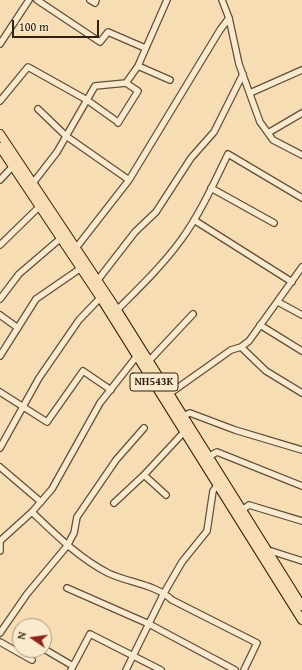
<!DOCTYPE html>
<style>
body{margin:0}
#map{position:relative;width:302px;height:670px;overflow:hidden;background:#f6ddb4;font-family:"Gentium Book Plus",serif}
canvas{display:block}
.north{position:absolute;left:12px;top:618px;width:40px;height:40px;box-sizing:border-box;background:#f9e9ce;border:1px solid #a89982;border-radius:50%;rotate:283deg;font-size:11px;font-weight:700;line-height:16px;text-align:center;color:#2f200f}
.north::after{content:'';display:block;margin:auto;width:14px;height:18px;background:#8f2418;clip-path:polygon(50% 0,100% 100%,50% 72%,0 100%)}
.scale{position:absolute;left:12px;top:20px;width:87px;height:18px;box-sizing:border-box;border:2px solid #2f200f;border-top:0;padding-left:5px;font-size:12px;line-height:14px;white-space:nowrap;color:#2f200f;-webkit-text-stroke:3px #f9e9ce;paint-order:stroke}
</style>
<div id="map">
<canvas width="302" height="670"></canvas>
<div class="north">N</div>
<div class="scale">100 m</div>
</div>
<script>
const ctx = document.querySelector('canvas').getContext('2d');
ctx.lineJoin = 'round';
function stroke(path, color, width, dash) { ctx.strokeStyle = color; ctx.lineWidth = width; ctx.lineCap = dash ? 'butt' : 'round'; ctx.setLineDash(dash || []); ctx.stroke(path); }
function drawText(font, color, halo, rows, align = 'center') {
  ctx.font = font + ' "Gentium Book Plus",serif'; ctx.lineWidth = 4; ctx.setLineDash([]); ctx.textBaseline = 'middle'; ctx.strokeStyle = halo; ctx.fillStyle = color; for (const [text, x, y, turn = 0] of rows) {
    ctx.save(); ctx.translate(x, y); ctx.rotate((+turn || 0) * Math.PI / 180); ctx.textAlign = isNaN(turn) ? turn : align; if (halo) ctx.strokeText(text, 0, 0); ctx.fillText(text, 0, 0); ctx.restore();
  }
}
const minor = new Path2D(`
 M37,0L100,42L108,32L145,48
 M90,0L95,3L96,0
 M222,0L229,18L239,64L260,122L273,140L302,155
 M0,44L29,0
 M138,66L170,80
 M250,93L302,70
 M0,101L28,67L87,100L115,120
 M38,109L66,136L129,180
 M118,123L138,91L126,83
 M268,133L302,113
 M0,180L13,166
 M33,183L57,152L95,86L126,83L138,66L167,0
 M211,188L274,223
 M194,220L292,282
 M0,245L40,206
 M76,248L129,180L220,30L229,18
 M97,281L135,232L156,212L191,158L214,132L243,74
 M0,299L19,274L61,238
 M278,302L302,315
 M117,310C139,288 162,266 181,240C200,214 214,183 228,154L302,198
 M0,315L18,328
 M260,325L302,351
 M241,347L266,371L302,393
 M0,356L36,299L81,268
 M148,362L193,314
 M0,392L47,422L83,371L111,390
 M169,394L231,350L241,347L249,341L302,267
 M183,416L190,413L235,430L302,450
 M0,448L39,378L79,320L100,298
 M208,457L217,452L302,486
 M0,467L41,502
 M144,475L166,495
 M114,503L144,475L184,432
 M242,510L249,505L302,521
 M32,512C55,534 79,558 108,573C129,583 155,584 172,600L257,643L244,670
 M268,550L302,561
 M0,551V541L32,512L52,489L100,403L137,356
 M67,588L149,624L235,670
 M0,633L27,594L67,546L74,533L77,517L116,460L144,428
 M0,642L32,660
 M44,649L73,666
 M71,670L90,634L161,670
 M126,670L164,593L182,562L207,531L213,491L218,484`);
const highway = new Path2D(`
 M0,134L117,310L302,606
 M0,147L100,297L302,620`);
stroke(minor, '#614f38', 8);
stroke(highway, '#2f200f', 10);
stroke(minor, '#f9e9ce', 5.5);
stroke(highway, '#f6ddb4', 8);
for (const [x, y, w] of [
 [154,382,48]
]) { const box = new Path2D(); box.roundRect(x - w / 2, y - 9, w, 18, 3); ctx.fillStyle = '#f9e9ce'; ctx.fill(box); stroke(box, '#2f200f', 1); }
drawText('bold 11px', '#2f200f', null, [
 ["NH543K",154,382]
]);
</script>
